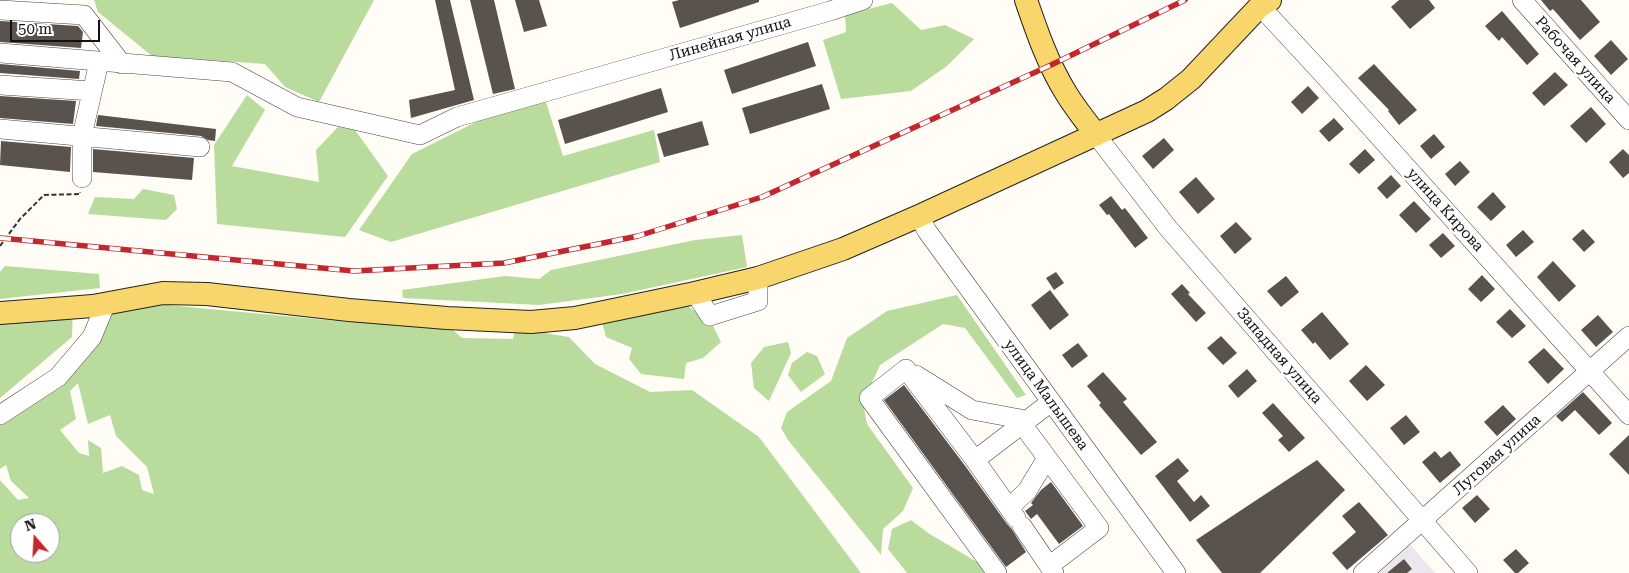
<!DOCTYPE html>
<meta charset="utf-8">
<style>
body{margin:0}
#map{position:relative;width:1629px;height:573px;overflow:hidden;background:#fffdf5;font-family:"Roboto Serif",serif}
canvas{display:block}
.north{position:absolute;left:10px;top:513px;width:50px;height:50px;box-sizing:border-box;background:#fff;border:1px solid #a0a0a0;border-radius:50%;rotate:341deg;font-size:14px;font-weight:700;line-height:20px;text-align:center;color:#111}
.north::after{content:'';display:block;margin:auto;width:18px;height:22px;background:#c4262e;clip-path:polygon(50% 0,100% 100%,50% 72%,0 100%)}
.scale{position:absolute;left:10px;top:20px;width:90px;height:22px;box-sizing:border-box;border:2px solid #111;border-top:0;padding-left:6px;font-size:15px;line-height:18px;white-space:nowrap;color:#111;-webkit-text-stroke:4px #fff;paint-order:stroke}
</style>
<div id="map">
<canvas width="1629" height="573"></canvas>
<div class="north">N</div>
<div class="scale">50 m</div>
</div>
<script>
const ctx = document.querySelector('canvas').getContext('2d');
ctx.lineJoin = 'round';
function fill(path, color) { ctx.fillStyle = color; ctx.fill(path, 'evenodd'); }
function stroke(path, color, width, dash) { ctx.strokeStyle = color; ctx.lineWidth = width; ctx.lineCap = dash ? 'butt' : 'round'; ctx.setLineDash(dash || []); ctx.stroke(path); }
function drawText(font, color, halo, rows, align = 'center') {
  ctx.font = font + ' "Roboto Serif",serif'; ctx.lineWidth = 5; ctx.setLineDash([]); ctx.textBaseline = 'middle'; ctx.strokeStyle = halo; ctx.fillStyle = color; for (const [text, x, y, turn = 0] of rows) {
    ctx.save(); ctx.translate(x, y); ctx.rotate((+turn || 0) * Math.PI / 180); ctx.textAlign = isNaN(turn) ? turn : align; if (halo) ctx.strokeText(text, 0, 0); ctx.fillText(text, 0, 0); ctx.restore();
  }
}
fill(new Path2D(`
 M1409,543L1435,573H1374Z`), '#eee6ef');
fill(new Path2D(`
 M94,0H374L319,102L285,87L265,64L152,56L98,12Z
 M892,3L921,30L945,25L974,39L947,66L911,91L841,99L823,40L846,32L845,15Z
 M247,95L265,110L232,166L319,182L316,150L338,127L355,130L388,176L345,237L217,224L214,145Z
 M546,102L563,156L654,130L660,162L391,242L359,230L412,154L486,117Z
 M143,189L174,195L177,209L166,220L88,214L95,197L134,199Z
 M742,235L747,267L622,294L539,305L403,298L402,290L505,276L539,279L551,270L695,240Z
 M5,266L99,274L100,288L0,299V272Z
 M957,295L1026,395L1017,398L965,328L943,324L880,365L863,403L867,424L913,488L903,511L883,529L881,555L788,440L781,428L787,412L831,381L847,338L887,311Z
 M146,303L348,322L445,323L462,338L513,339L515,328L569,337L595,364L650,392L692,390L759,437L861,573H0V480L18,500L29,498L11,481L6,465L0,469V421L48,389L100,317ZM78,383L88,424L110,415L116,436L147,467L154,494L142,490L139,475L122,466L103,473L101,448L88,440L89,456L79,453L60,430L76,419L70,391ZM20,523H50V553H20Z
 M685,304L712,324L721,342L703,358L686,363L684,379L641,374L629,359L632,348L606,337L601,319Z
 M73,307L72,337L0,398V315Z
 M788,342L791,353L769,401L754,388L751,363L764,347Z
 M807,352L817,356L825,374L801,392L788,375L792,363Z
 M911,520L928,533L987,568L990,573H907L888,549L892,529Z`), '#b9dc9c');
fill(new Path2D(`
 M435,0H450L474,100L411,118L409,100L455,90Z
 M470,0H494L515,89L493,94Z
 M515,0H539L547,26L524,32Z
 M679,0H759V2L680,28L672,2Z
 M1399,0H1429L1435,8L1410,29L1391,7Z
 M1541,0H1581L1600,22L1580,40L1553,9L1550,11Z
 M1502,11L1539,54L1527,65L1502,37L1499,41L1485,26Z
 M0,21L78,26L83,32L81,48L0,42Z
 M1611,40L1628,59L1611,75L1594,56Z
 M808,42L816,66L732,94L724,70Z
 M0,64L80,71L79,79L0,73Z
 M1374,64L1417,110L1399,125L1388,111L1389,110L1358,78Z
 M1555,72L1568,85L1544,106L1532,93Z
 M822,84L830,109L750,134L742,108Z
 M1308,86L1319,98L1302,114L1291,102Z
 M661,88L668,112L565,144L558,120Z
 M0,96L76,101L73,124L0,118Z
 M1591,107L1606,124L1586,143L1570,126Z
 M98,115L216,129L215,141L208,140L201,136L96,126Z
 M1334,118L1344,129L1329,142L1319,131Z
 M702,121L709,145L664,157L657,134Z
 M1434,134L1445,147L1431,159L1420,146Z
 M1164,138L1174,150L1153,169L1142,156Z
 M1,141L71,147L70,172L0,165Z
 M93,149L194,158L192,180L93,172Z
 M1365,149L1375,160L1359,174L1349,164Z
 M1623,149L1629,155V173L1623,178L1609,162Z
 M1460,161L1470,172L1455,186L1445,174Z
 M1391,175L1401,186L1387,199L1377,188Z
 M1196,177L1215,199L1198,214L1179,192Z
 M1493,192L1506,207L1491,221L1477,207Z
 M1111,196L1122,210L1125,208L1148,238L1135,248L1109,214L1107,215L1099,205Z
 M1414,201L1431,219L1416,233L1399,215Z
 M1236,222L1252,239L1235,254L1220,236Z
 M1583,229L1595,242L1584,252L1572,239Z
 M1523,230L1534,242L1516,257L1506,245Z
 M1443,233L1455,246L1441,258L1429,245Z
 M1553,261L1576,286L1559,302L1537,277Z
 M1056,272L1064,283L1054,290L1046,278Z
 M1482,275L1495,289L1481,302L1468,289Z
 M1286,276L1299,292L1281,307L1267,291Z
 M1182,284L1190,293L1188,294L1206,313L1196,322L1171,294Z
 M1050,290L1069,315L1050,330L1031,305Z
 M1510,309L1526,326L1512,338L1496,322Z
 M1322,312L1349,344L1330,360L1315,342L1313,344L1301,330Z
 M1598,315L1613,332L1596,347L1581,330Z
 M1221,336L1237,353L1223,365L1207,348Z
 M1078,343L1088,356L1072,368L1062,355Z
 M1544,348L1564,369L1548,384L1528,362Z
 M1366,365L1385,385L1367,401L1349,381Z
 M1247,369L1257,381L1238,398L1228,386Z
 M1103,372L1127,399L1123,402L1157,442L1141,455L1099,405L1101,403L1087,386Z
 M904,385L966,467L1007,524L1011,528L1026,552L1006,567L884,400Z
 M1583,392L1612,423L1599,435L1575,410L1562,422L1556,416Z
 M1273,403L1305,438L1289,452L1278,440L1283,436L1262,413Z
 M1503,405L1516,419L1497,436L1484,422Z
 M1406,415L1420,432L1404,445L1390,428Z
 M1629,435V475L1609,454Z
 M1435,451L1441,458L1450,451L1461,465L1440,483L1422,462Z
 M1178,458L1189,471L1177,481L1194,502L1201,495L1210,506L1190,522L1155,476Z
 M1317,460L1345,490L1260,573H1222L1196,540Z
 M1051,482L1083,526L1059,544L1037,514L1031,519L1025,511L1033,505L1031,503L1041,490Z
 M1477,495L1490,509L1475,523L1462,508Z
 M1359,502L1388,535L1347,570L1332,553L1356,532L1342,516Z
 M1516,549L1529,563L1518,573H1515L1503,560Z
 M1404,559L1412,569L1407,573H1387Z`), '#5a524d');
const minor = new Path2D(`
 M1522,0L1629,120
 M1260,6L1322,73L1629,415
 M0,10L84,15L122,64
 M0,53L232,72L297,107L420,135L457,117L830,11L863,0
 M0,85L92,91
 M0,129L200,147
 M1096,135L1168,228L1468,573
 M82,178V136L99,62
 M919,216L927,231L1176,573
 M695,293L710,316L758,301V278
 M916,375L972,410L1026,420
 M0,415L58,377L92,337L106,303
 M1022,424L1099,528L1049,566
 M975,460L906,369L869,398L997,573
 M1009,508L1027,491L1047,458
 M1016,518L975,460L1051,402
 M1022,526L1054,573
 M1363,573L1629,336`);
const major = new Path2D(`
 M1026,0C1037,32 1048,64 1066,93C1075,108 1086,121 1096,135
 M0,313L93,306L163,293L207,294L349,310L447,318L531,322L575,318L695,293L758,278L843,249L919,216L1147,111L1166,99L1191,79L1260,6L1270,0`);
stroke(minor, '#444', 20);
stroke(major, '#222', 24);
stroke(new Path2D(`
 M0,246L20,219L44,195L80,194V192`), '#333', 2, [5, 2.5]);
stroke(minor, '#fff', 19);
stroke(major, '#f9d66b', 22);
const rail = new Path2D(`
 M0,238L354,271L504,263L638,236L762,197L1051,65L1185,0`);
stroke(rail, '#c4262e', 5.5);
stroke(rail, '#fff', 4, [11]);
drawText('15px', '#111', '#fff', [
 ["Линейная улица",730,39,-16],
 ["Рабочая улица",1575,60,48],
 ["улица Кирова",1445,210,48],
 ["Западная улица",1279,356,49],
 ["улица Малышева",1046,395,54],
 ["Луговая улица",1497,455,-42]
]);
</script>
